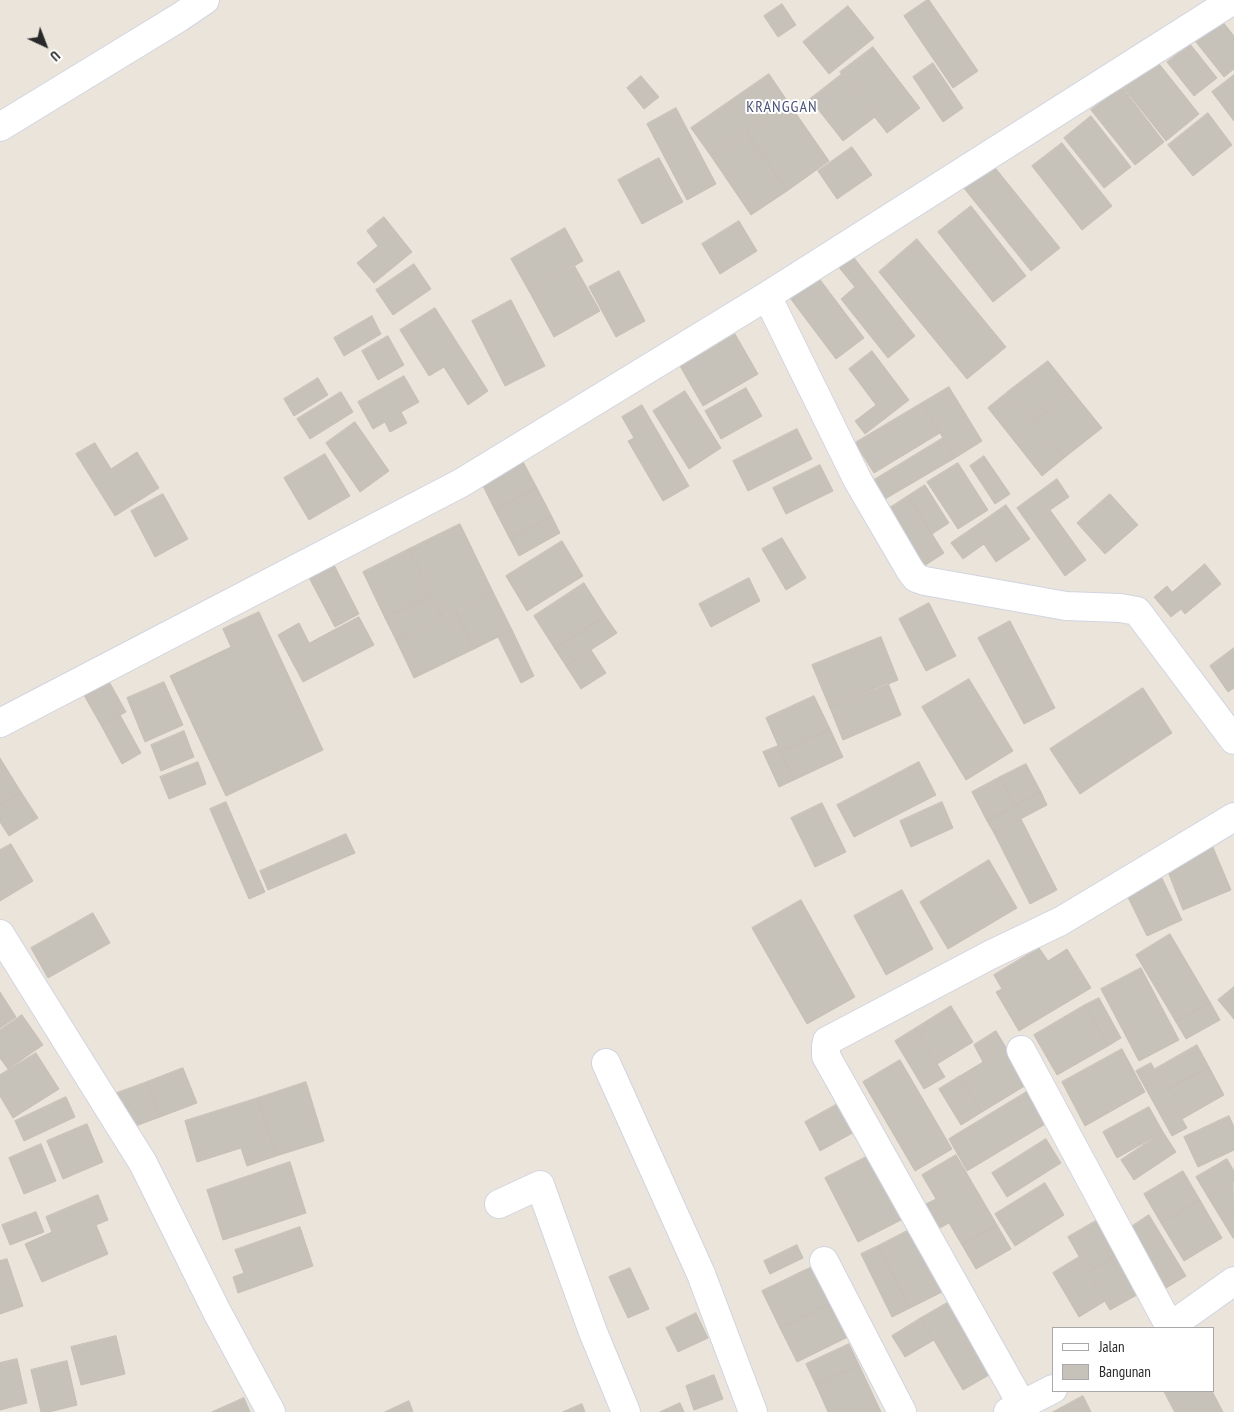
<!DOCTYPE html>
<style>
body{margin:0}
#map{position:relative;width:1234px;height:1412px;overflow:hidden;background:#eae4db;font-family:"PT Sans Narrow",sans-serif}
canvas{display:block}
.legend{position:absolute;left:1052px;top:1327px;width:162px;height:65px;box-sizing:border-box;background:#fff;border:1px solid #a9a9a9;margin:0;padding:6px 9px;list-style:none;font-size:15px;color:#292929}
.legend li{display:flex;align-items:center;gap:10px;height:25px}
.legend b{width:25px;border:1px solid #a9a9a9}
.north{position:absolute;left:20px;top:20px;width:50px;height:50px;-webkit-text-stroke:4px #fff;paint-order:stroke;rotate:137deg;font-size:14px;font-weight:700;line-height:20px;text-align:center;color:#292929}
.north::after{content:'';display:block;margin:auto;width:18px;height:22px;background:#292929;clip-path:polygon(50% 0,100% 100%,50% 72%,0 100%)}
</style>
<div id="map">
<canvas width="1234" height="1412"></canvas>
<ul class="legend">
<li><b style="height:6px;background:#fff"></b>Jalan</li>
<li><b style="height:14px;background:#c6c2ba"></b>Bangunan</li>
</ul>
<div class="north">U</div>
</div>
<script>
const ctx = document.querySelector('canvas').getContext('2d');
ctx.lineJoin = 'round';
function fill(path, color) { ctx.fillStyle = color; ctx.fill(path, 'evenodd'); }
function stroke(path, color, width, dash) { ctx.strokeStyle = color; ctx.lineWidth = width; ctx.lineCap = dash ? 'butt' : 'round'; ctx.setLineDash(dash || []); ctx.stroke(path); }
function drawText(font, color, halo, rows, align = 'center') {
  ctx.font = font + ' "PT Sans Narrow",sans-serif'; ctx.lineWidth = 4; ctx.setLineDash([]); ctx.textBaseline = 'middle'; ctx.strokeStyle = halo; ctx.fillStyle = color; for (const [text, x, y, turn = 0] of rows) {
    ctx.save(); ctx.translate(x, y); ctx.rotate((+turn || 0) * Math.PI / 180); ctx.textAlign = isNaN(turn) ? turn : align; if (halo) ctx.strokeText(text, 0, 0); ctx.fillText(text, 0, 0); ctx.restore();
  }
}
const building = new Path2D(`
 M927,0H929L978,71L953,88L904,16Z
 M782,4L796,25L778,37L764,16Z
 M848,6L874,38L829,74L803,42Z
 M1222,21L1234,36V69L1224,77L1196,42Z
 M1190,44L1217,78L1194,96L1167,62Z
 M873,47L920,108L887,133L840,72Z
 M1156,60L1199,114L1166,141L1122,86Z
 M933,63L963,108L943,122L913,77Z
 M769,74L788,102L711,156L691,128Z
 M842,74L875,117L843,141L810,99Z
 M1234,75V121L1212,92Z
 M641,76L659,97L644,109L627,88Z
 M1121,86L1164,142L1135,165L1091,110Z
 M788,102L829,161L787,191L746,132Z
 M676,108L716,184L687,200L647,124Z
 M1208,113L1232,145L1193,176L1168,145Z
 M1091,116L1131,167L1104,188L1064,138Z
 M746,132L787,191L751,215L711,156Z
 M1062,143L1112,206L1082,230L1032,166Z
 M852,147L872,175L837,199L818,171Z
 M659,158L683,202L642,224L618,180Z
 M992,164L1060,248L1031,271L963,187Z
 M971,206L1026,276L993,302L938,232Z
 M384,217L412,252L374,283L357,263L378,246L367,231Z
 M739,221L757,251L720,274L702,244Z
 M565,228L583,261L529,291L511,259Z
 M917,239L1006,347L967,379L879,272Z
 M851,254L915,336L888,358L841,299L855,287L837,265Z
 M414,264L431,289L393,315L376,290Z
 M574,265L600,311L554,337L529,291Z
 M619,271L645,321L616,337L589,287Z
 M815,273L864,338L836,359L787,294Z
 M511,300L545,366L505,386L472,321Z
 M435,308L488,391L468,405L444,367L429,376L400,330Z
 M372,316L381,334L344,356L334,338Z
 M735,334L758,374L703,406L680,366Z
 M388,336L404,365L378,380L362,351Z
 M872,351L909,400L865,434L855,421L876,405L849,369Z
 M1048,361L1072,391L1035,421L1010,390Z
 M404,376L419,402L401,412L407,423L390,432L385,422L373,429L358,402Z
 M318,378L328,395L294,416L284,399Z
 M949,387L982,441L955,458L922,403Z
 M746,388L762,416L721,439L705,411Z
 M1010,390L1064,458L1042,476L988,408Z
 M685,391L721,448L689,469L653,411Z
 M1072,391L1102,428L1064,458L1035,421Z
 M341,392L353,412L310,439L297,419Z
 M922,403L940,433L874,473L855,443Z
 M642,405L689,486L663,501L628,441L634,438L622,417Z
 M355,422L389,471L360,492L326,443Z
 M797,429L812,459L748,491L733,461Z
 M943,438L955,458L885,499L874,480Z
 M95,443L111,469L137,452L159,488L115,516L76,454Z
 M325,454L350,496L309,520L284,478Z
 M984,456L1010,494L995,504L970,466Z
 M521,458L537,488L495,510L480,480Z
 M958,463L988,510L958,529L927,482Z
 M820,465L833,491L786,514L773,488Z
 M1057,479L1069,497L1050,510L1086,560L1065,576L1017,508Z
 M925,485L949,523L932,534L908,496Z
 M537,488L552,517L510,539L495,510Z
 M163,494L188,539L155,557L131,511Z
 M1110,494L1138,525L1105,554L1077,523Z
 M908,496L944,553L921,568L885,511Z
 M1006,505L1030,539L996,562L973,528Z
 M552,517L560,533L519,556L510,539Z
 M460,524L493,592L442,617L409,549Z
 M973,528L984,544L963,559L951,543Z
 M782,538L806,578L786,590L762,549Z
 M562,541L583,576L527,611L506,576Z
 M409,549L431,596L385,618L363,572Z
 M330,557L359,614L335,627L305,570Z
 M1205,564L1221,584L1185,614L1181,609L1171,617L1154,597L1167,586L1172,592Z
 M749,578L760,601L711,627L699,604Z
 M584,583L605,616L555,649L534,616Z
 M493,592L512,630L474,649L456,611Z
 M431,596L442,617L396,640L385,618Z
 M929,603L956,656L926,671L899,619Z
 M456,611L474,649L414,678L396,640Z
 M259,612L323,750L226,796L170,676L231,647L223,629Z
 M605,616L617,633L566,666L555,649Z
 M359,617L374,645L303,682L278,635L299,623L309,643Z
 M1010,621L1055,708L1024,724L978,638Z
 M512,630L534,676L521,683L498,637Z
 M881,637L898,680L830,708L812,665Z
 M1234,648V688L1228,692L1210,666Z
 M591,650L606,673L581,689L566,666Z
 M106,676L126,712L101,725L81,690Z
 M969,679L1013,751L966,780L922,707Z
 M164,682L183,725L145,742L127,698Z
 M888,683L901,715L843,740L830,708Z
 M1143,688L1172,733L1080,794L1050,749Z
 M814,696L830,729L781,752L766,718Z
 M120,715L141,753L122,764L101,725Z
 M830,729L843,757L794,780L781,752Z
 M184,731L194,757L161,771L151,745Z
 M778,746L794,780L779,787L763,752Z
 M0,758L21,792L0,805Z
 M198,762L206,784L169,799L160,777Z
 M919,762L936,795L854,837L837,805Z
 M1026,764L1041,792L1015,806L1000,777Z
 M1000,777L1015,806L987,821L972,792Z
 M21,792L38,818L9,836L0,822V805Z
 M1041,792L1047,805L994,833L987,821Z
 M226,802L265,892L249,899L210,809Z
 M942,802L953,828L911,847L900,821Z
 M822,803L846,852L815,867L791,818Z
 M1021,819L1057,890L1030,904L994,833Z
 M346,834L355,853L268,890L260,871Z
 M11,844L33,881L0,901V850Z
 M1212,845L1231,890L1183,910L1165,864Z
 M989,860L1017,908L948,949L920,902Z
 M1158,870L1182,920L1147,936L1123,887Z
 M902,890L933,949L886,975L854,916Z
 M801,900L855,997L807,1024L752,928Z
 M93,913L110,943L48,978L31,948Z
 M1170,934L1210,1002L1176,1022L1136,955Z
 M1039,948L1048,961L1067,949L1091,988L1019,1031L996,992L1002,989L994,975Z
 M1141,968L1179,1040L1139,1061L1101,989Z
 M1234,987V1019L1218,1000Z
 M0,992L16,1017L0,1028Z
 M1099,998L1121,1038L1108,1046L1085,1005Z
 M1210,1002L1220,1020L1186,1039L1176,1022Z
 M1085,1005L1108,1046L1057,1075L1034,1035Z
 M951,1006L973,1042L937,1064L916,1028Z
 M22,1015L43,1045L8,1069L0,1058V1030Z
 M916,1028L945,1077L924,1089L895,1041Z
 M996,1031L1028,1084L982,1112L960,1076L983,1062L974,1045Z
 M1197,1045L1209,1067L1167,1090L1155,1069Z
 M1122,1049L1145,1092L1085,1126L1062,1082Z
 M36,1053L59,1089L13,1118L0,1096V1075Z
 M900,1060L952,1149L915,1171L863,1082Z
 M1151,1063L1187,1128L1172,1136L1136,1071Z
 M1209,1067L1224,1095L1182,1119L1167,1090Z
 M183,1068L197,1103L160,1117L147,1082Z
 M960,1076L982,1112L961,1125L939,1089Z
 M147,1082L160,1117L130,1128L117,1093Z
 M306,1082L324,1141L276,1156L258,1098Z
 M1033,1088L1052,1120L967,1171L949,1139Z
 M66,1097L75,1117L24,1141L15,1121Z
 M258,1098L276,1156L247,1166L241,1148L197,1162L185,1121Z
 M843,1101L858,1130L820,1151L805,1122Z
 M1149,1107L1163,1132L1117,1158L1103,1132Z
 M1229,1116L1234,1127V1150L1198,1167L1184,1137Z
 M87,1124L103,1162L63,1179L47,1141Z
 M1163,1132L1176,1152L1134,1180L1121,1160Z
 M1046,1139L1061,1163L1007,1197L992,1173Z
 M41,1144L56,1181L24,1194L9,1158Z
 M872,1154L905,1218L858,1242L825,1178Z
 M956,1155L997,1225L962,1245L949,1223L938,1229L924,1205L936,1199L922,1175Z
 M1227,1159L1234,1171V1182L1208,1197L1196,1177Z
 M290,1162L306,1213L223,1240L207,1190Z
 M1183,1171L1200,1200L1161,1223L1144,1194Z
 M1233,1182L1234,1238H1233L1208,1197Z
 M1045,1183L1064,1215L1015,1246L995,1214Z
 M98,1195L108,1220L96,1225L108,1254L42,1282L25,1244L52,1232L46,1217Z
 M1200,1200L1222,1238L1184,1261L1161,1223Z
 M36,1212L44,1232L10,1245L2,1225Z
 M1149,1215L1186,1276L1161,1291L1125,1231Z
 M1101,1218L1121,1252L1088,1272L1068,1237Z
 M997,1225L1011,1249L976,1269L962,1245Z
 M300,1227L313,1266L238,1293L233,1277L244,1273L235,1250Z
 M911,1229L942,1292L910,1308L878,1246Z
 M797,1245L803,1258L770,1274L764,1261Z
 M878,1246L910,1308L892,1317L861,1254Z
 M1121,1252L1144,1291L1110,1310L1088,1272Z
 M1079,1257L1105,1301L1079,1317L1053,1273Z
 M7,1259L23,1306L0,1314V1261Z
 M816,1265L834,1302L780,1328L762,1291Z
 M630,1268L649,1309L628,1318L609,1277Z
 M834,1302L850,1336L797,1362L780,1328Z
 M947,1303L989,1375L963,1390L921,1318Z
 M696,1313L708,1338L678,1352L666,1328Z
 M921,1318L934,1340L905,1357L892,1336Z
 M116,1336L125,1374L81,1385L71,1347Z
 M849,1344L859,1365L816,1385L806,1364Z
 M17,1359L27,1403L0,1410V1363Z
 M67,1361L77,1405L49,1412H41L31,1370Z
 M859,1365L881,1412H828L816,1385Z
 M714,1375L723,1399L694,1410L686,1386Z
 M1164,1391H1212L1223,1412H1175Z
 M1083,1396L1091,1412H1053Z
 M244,1398L250,1412H212Z
 M409,1401L413,1412H385Z
 M680,1403L684,1412H660Z
 M582,1404L585,1412H563Z`);
fill(building, '#c6c2ba');
stroke(building, '#c5bfb5', 1);
const minor = new Path2D(`
 M0,127L180,17L205,0
 M767,296L858,481L910,570L916,578L925,581L1066,606L1120,608L1137,611L1234,740
 M0,723L461,483L767,296L1233,0
 M0,934L143,1163L217,1312L271,1412
 M1021,1050L1170,1327
 M606,1063L701,1274L753,1412
 M499,1204L540,1185L593,1332L626,1412
 M824,1261L902,1412
 M1168,1328L1234,1281
 M1022,1405L826,1056V1046L827,1041L990,955L1061,921L1234,817
 M1008,1412L1053,1389`);
stroke(minor, '#d1d4e1', 30);
stroke(minor, '#fff', 28);
ctx.letterSpacing = '1px';
drawText('16px', '#4c5477', '#fff', [
 ["KRANGGAN",782,107]
]);
ctx.letterSpacing = '0px';
</script>
